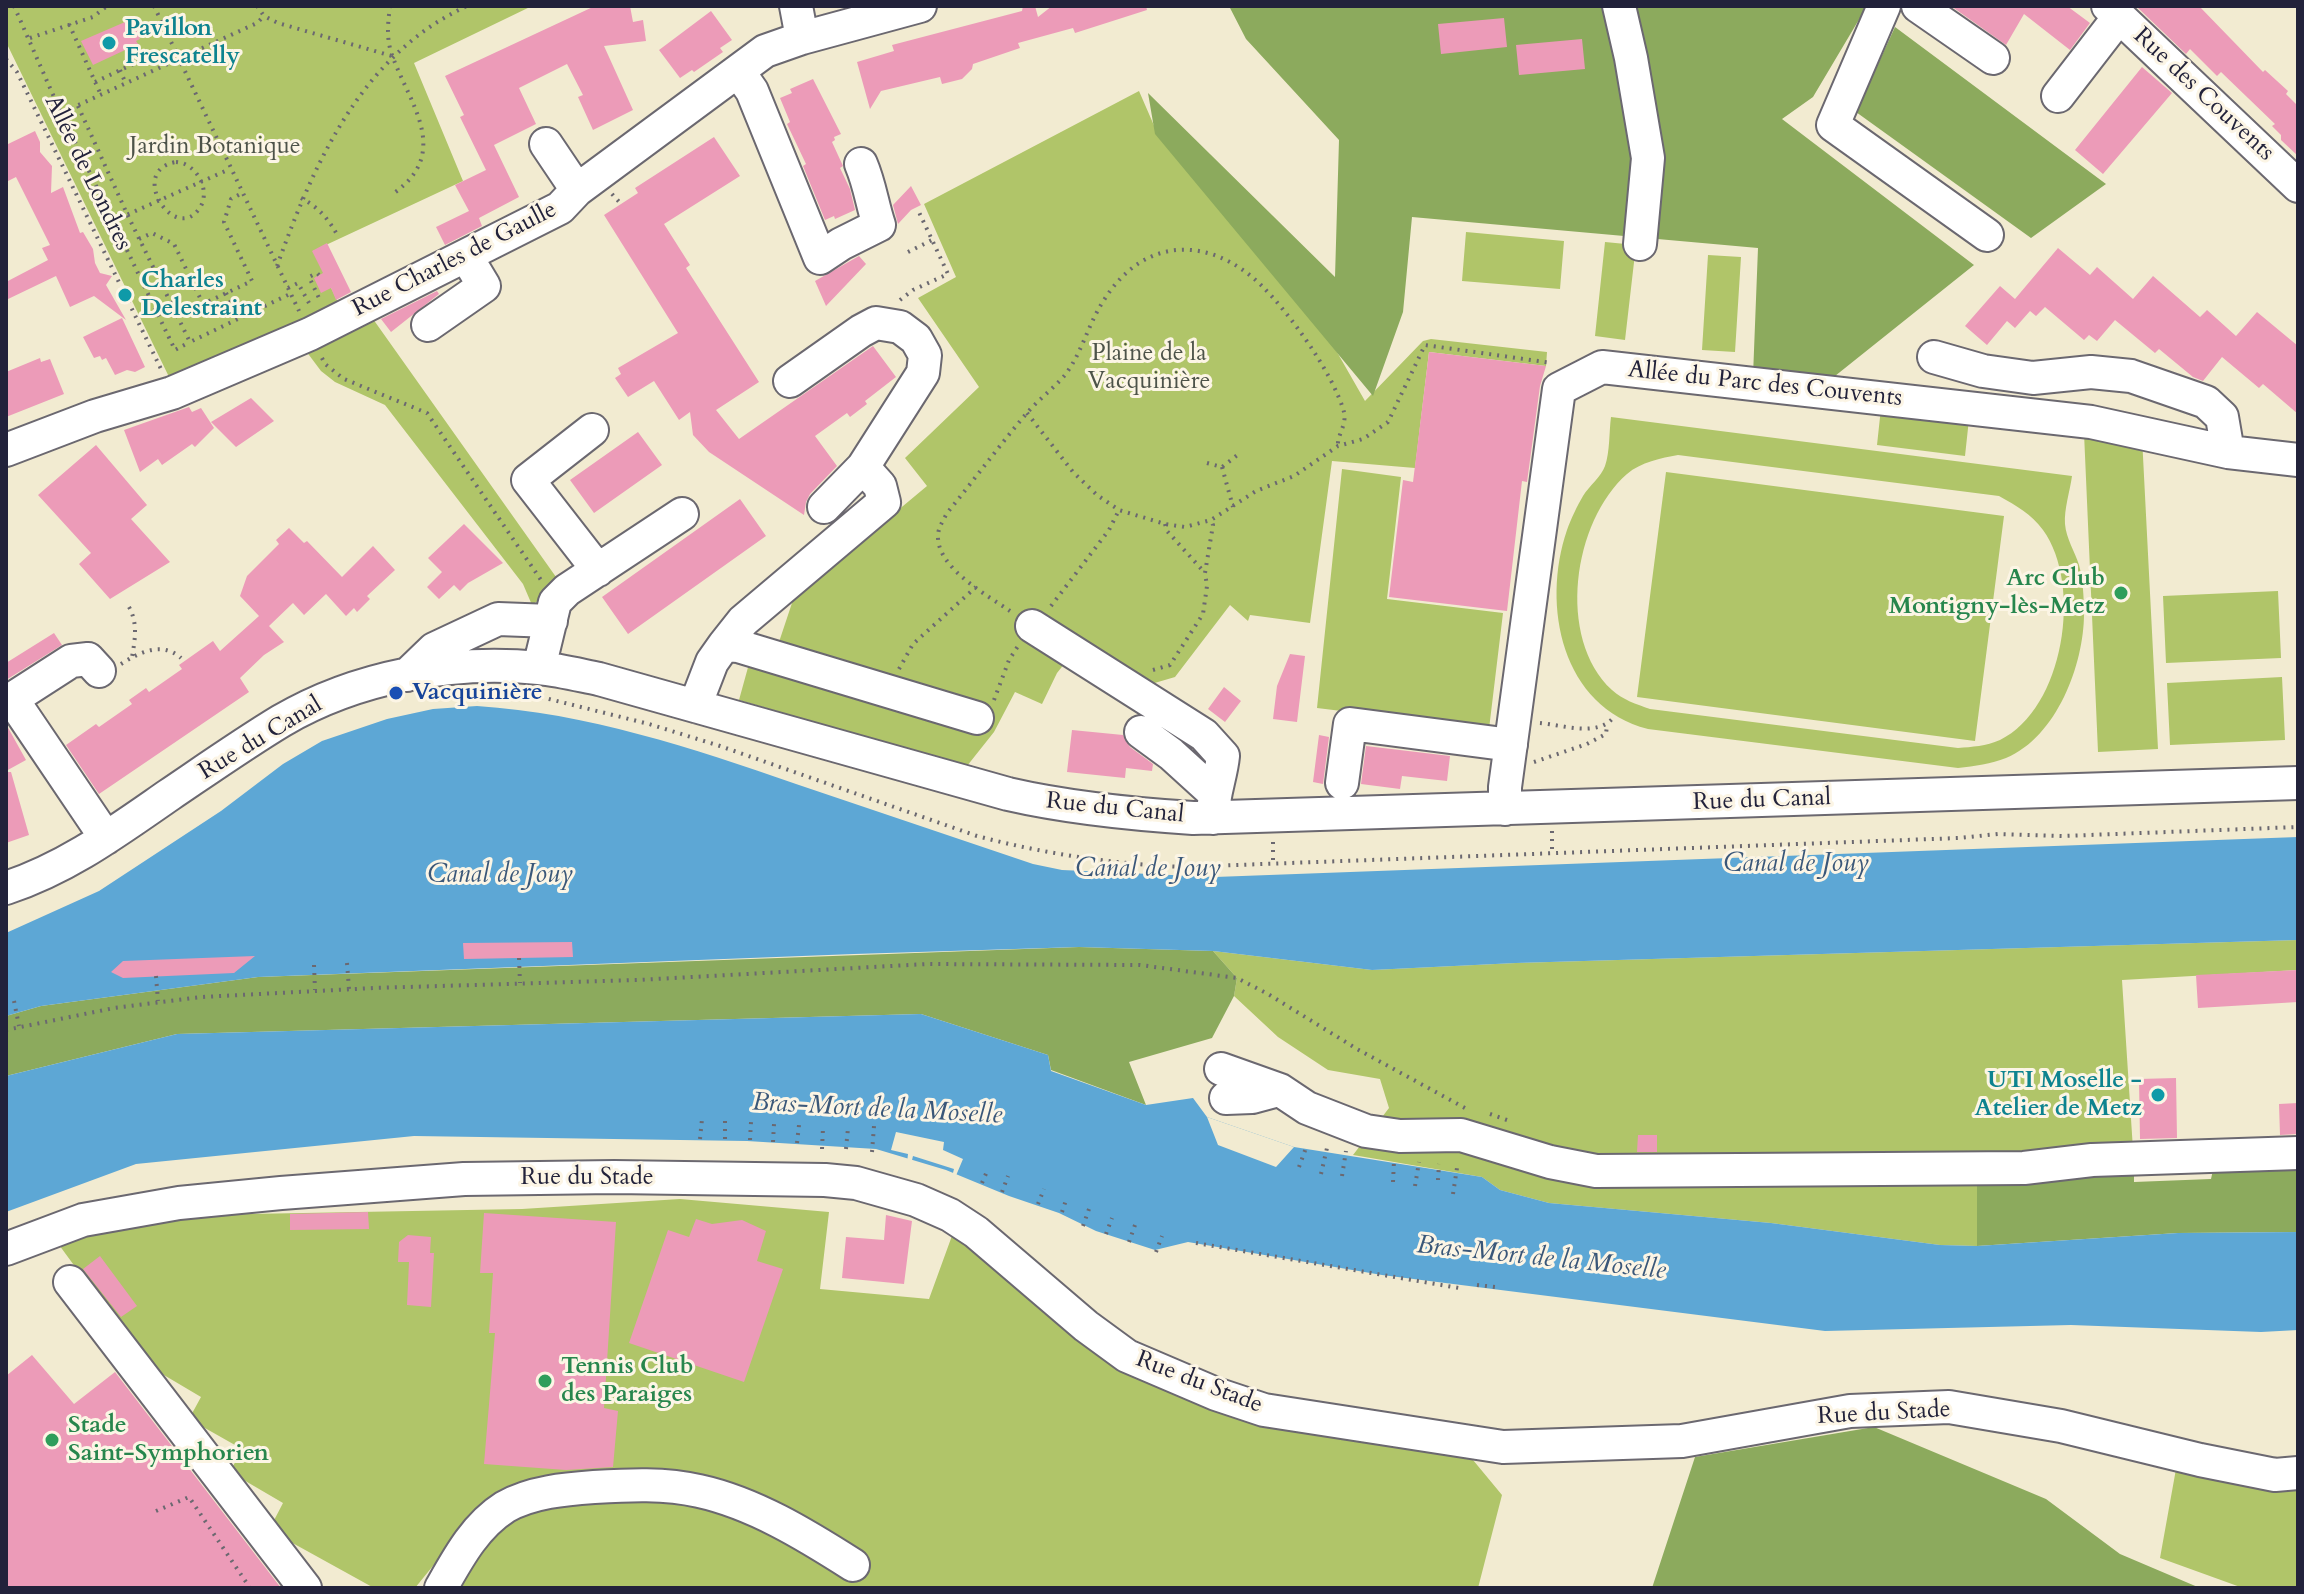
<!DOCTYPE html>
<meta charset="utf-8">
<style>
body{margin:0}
#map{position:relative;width:2304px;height:1594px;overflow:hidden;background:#f2ebd1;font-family:Cardo,serif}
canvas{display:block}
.frame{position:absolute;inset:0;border:8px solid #22223b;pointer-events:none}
</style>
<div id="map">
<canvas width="2304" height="1594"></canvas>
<div class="frame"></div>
</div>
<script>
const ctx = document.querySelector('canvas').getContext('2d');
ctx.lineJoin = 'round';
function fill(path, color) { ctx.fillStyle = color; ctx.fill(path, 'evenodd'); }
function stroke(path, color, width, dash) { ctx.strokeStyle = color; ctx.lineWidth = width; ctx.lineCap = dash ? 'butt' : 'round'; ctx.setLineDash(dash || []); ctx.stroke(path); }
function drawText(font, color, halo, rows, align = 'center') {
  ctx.font = font + ' Cardo,serif'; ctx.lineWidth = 6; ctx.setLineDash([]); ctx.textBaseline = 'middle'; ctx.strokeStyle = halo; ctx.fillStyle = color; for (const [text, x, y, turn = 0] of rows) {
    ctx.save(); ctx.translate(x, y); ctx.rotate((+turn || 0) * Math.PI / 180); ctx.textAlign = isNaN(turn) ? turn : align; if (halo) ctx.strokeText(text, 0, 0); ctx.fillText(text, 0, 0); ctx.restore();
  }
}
fill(new Path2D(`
 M6,6H532L414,63L463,181L313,251L339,304L171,381L6,42Z
 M1139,91L1159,137L1286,263L1365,401L1423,341L1431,339L1547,352L1546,366L1429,352L1415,468L1332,461L1310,623L1250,615L1248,621L1230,605L1175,677L1141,687L1081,643L1057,673L1042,704L1015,692L994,732L967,766L739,700L755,642L777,648L794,597L927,486L905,458L979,387L918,298L956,277L924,204Z
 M1466,232L1564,241L1560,289L1462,281Z
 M1605,242L1636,245L1625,340L1595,336Z
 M1708,255L1741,257L1735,352L1702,350Z
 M373,319L561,584L532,605L523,584L385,405L335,382L321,371L306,351Z
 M1881,408L1969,419L1965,456L1877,445Z
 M1611,417L2072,476C2070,491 2064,509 2065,524C2066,538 2075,552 2079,565C2083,579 2084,599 2084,614C2084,664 2057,737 2006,758C1991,764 1975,766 1958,768L1648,729C1562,707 1541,606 1567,530C1571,519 1577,506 1583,496C1589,486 1601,477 1605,466C1610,452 1609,432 1611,417ZM1678,455L1999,496C2017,506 2031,514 2043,530C2083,585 2064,709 2000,740C1986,746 1972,747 1958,748L1650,709C1636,704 1623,700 1612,690C1556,638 1573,521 1627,474C1641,462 1661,458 1678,455Z
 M2084,433L2142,437L2158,749L2098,752Z
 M1342,469L1401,477L1387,599L1503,613L1489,729L1317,708Z
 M1666,472L2004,516L1975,741L1637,697Z
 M2278,591L2281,658L2166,663L2163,596Z
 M2282,677L2285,740L2170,745L2167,683Z
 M2298,940V970L2122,980L2134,1165L1977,1185V1246L1940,1245L1771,1223L1549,1203L1500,1190L1482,1177L1353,1155L1389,1108L1380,1079L1328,1070L1278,1037L1234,996L1237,978L1213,951L1372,970L1516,963Z
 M680,1199L829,1212L820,1289L929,1299L953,1233L1260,1419L1473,1460L1502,1495L1478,1588H453L458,1535L415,1588H374L269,1530L283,1503L230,1472L242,1449L189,1419L201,1397L147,1365L54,1238L139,1216L522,1209Z
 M2176,1469L2298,1483V1588H2243L2160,1558Z`), '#b0c569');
fill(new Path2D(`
 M1229,6H1867L1813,97L1782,119L1974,265L1825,384L1753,376L1758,248L1412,217L1403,312L1373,396L1155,134L1148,93L1335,277L1339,140L1246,39Z
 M1895,27L2106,184L2031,238L1856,112Z
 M1079,947L1213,951L1237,978L1234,996L1212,1038L1129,1062L1146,1105L1051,1070L1048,1055L921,1014L177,1034L6,1076V1016L41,1006L258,977Z
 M2298,1159V1232L2178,1233L1977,1246V1185L2134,1165V1182L2211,1179L2213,1170Z
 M1874,1427L2046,1499L2120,1554L2200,1588H1652L1695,1457Z`), '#8caa5d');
fill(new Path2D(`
 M477,706C587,713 692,748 796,784C875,811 954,837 1033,864L1062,870L1215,877L2298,837V940L1516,963L1372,970L1213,951L1079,947L854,954L258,977L41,1006L6,1016V933L99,891L221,811L283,764L322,741L387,719L433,709Z
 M921,1014L1048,1055L1051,1071L1146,1105L1193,1098L1207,1117L1294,1147L1482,1177L1500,1190L1549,1203L1771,1223L1940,1245L1977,1246L2178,1233L2298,1232V1330L2261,1332L2071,1325L1825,1331L1382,1275L1188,1242L1155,1250L1096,1231L1059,1213L1009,1196L946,1170L876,1149L747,1141L414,1136L136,1164L6,1212V1076L177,1034Z`), '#5da7d5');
fill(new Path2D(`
 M1207,1117L1294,1147L1276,1167L1218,1145Z
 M896,1132L944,1142L943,1150L963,1159L955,1178L952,1177L954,1169L913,1156L911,1164L907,1163L908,1154L891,1150Z`), '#f2ebd1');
fill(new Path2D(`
 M595,6H630L633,22L643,20L646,41L604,46L633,110L593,130L578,97L583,95L567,64L519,88L536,124L494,145L519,197L479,218L482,226L445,245L436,227L469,211L455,185L486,170L460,117L464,115L445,76Z
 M1023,6H1035L1038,17L1052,6H1146L1147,10L1075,33L1073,28L1018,43L1020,48L973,64L972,69L962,79L942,84L940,77L881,91L870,109L857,62L894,51L892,45L1022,11Z
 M1951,6H2067L2090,23L2070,50L2024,14L2006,45Z
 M2136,6H2199L2263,72L2265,70L2288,91L2286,94L2298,106V156L2281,140V135L2272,126L2275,124L2221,72L2217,76L2190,49L2186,54Z
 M711,11L732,40L720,48L723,52L694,72L692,70L680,78L659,50Z
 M1504,18L1507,47L1441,54L1438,24Z
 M132,19L140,39L136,41L138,44L93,65L81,41Z
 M1582,39L1585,69L1519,75L1516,45Z
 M2142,67L2172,93L2103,174L2075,150Z
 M813,79L841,134L834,137L835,140L832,142L843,166L840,168L850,189L855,210L835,219L834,216L825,220L803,166L806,164L787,124L790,122L780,98L792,93L790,89Z
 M35,131L40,142V152L52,166L51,193L63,187L80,233L83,232L93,249L95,263L100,273L112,276L106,285L126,320L94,296L70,307L56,276L6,300V282L48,260L42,248L50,245L16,177L6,182V145Z
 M714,137L740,176L664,224L690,265L686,268L759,382L716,410L739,439L873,346L896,377L865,401L867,404L850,417L847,413L815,436L837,466L810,494L806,502L804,515L709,452L693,435L690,412L679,420L654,381L628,397L615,378L621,374L618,368L678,333L604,215L638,193L635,188Z
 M911,186L921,205L911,210L898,224L893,205Z
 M327,243L351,292L336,300L331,288L321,293L314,278L323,273L312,251Z
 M2058,248L2090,275L2097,267L2133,299L2153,276L2200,317L2207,310L2236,336L2257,312L2298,346V414L2263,384L2259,388L2222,357L2203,381L2193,377L2159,349L2155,353L2115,320L2097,341L2089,335L2084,340L2045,307L2036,316L2030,311L2015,328L2007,321L1987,345L1965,326L2000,286L2015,299Z
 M859,256L866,264L826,306L815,281Z
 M437,291L439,294L391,332L381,319Z
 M122,318L145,367L135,372L127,370L115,375L106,358L102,360L100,356L94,358L83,337Z
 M1429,352L1546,366L1540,386L1527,482L1522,481L1507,611L1389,597L1403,480L1413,482Z
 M40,358L41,362L50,359L64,394L6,417V372Z
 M251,398L274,421L236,447L211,422Z
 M189,407L192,412L201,408L214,428L195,447L192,444L162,465L158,459L140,472L124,430Z
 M638,432L662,465L594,513L570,480Z
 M96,445L147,505L131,519L170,562L110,599L79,564L91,553L38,495Z
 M740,499L766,536L628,634L602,597Z
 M464,524L503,563L468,583L460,591L454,585L439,599L427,587L442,572L428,558Z
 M289,528L304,543L307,541L342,577L373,546L395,570L367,596L370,599L357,612L354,608L346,616L326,594L304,615L293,603L269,626L284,642L264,655L240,678L249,692L99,794L66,745L96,724L99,727L132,704L129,700L146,688L149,692L182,669L179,665L213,641L220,651L259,616L240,596L247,576L279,544L276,540Z
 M54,633L62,645L6,680V663Z
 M1290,654L1305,656L1297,722L1273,719L1277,686Z
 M1224,687L1241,701L1225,722L1208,709Z
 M6,724L26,760L6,771Z
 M1072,730L1123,735L1130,747L1153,764L1152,771L1126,768L1125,778L1067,772Z
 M1319,735L1329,737L1323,784L1313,782Z
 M1366,746L1450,756L1447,781L1402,776L1400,789L1361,784Z
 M6,772H11L29,835L6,843Z
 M572,942L573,957L464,959L463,943Z
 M255,956L234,973L123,978L111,972L123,961Z
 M2298,970V1002L2198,1008L2196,975Z
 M2176,1078L2177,1138L2140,1139L2139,1079Z
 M2298,1103V1134L2280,1135L2279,1104Z
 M1638,1135H1657V1152H1637Z
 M368,1212L369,1229L290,1230V1214Z
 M484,1213L616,1222L604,1408L618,1411L613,1467L566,1470L484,1464L495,1333H489L493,1273H480Z
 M886,1215L912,1221L904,1284L842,1278L846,1237L884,1240Z
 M696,1219L712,1224L742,1220L766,1231L757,1261L783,1269L744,1382L629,1343L668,1230L689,1237Z
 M408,1235L431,1237L430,1253H434L431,1307L407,1305L409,1262H398L399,1242Z
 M100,1256L137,1306L121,1317L83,1269Z
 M32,1355L74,1404L115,1372L281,1588H6V1376Z`), '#ec9bb8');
const minor = new Path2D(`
 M796,6L802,38
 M1619,6L1631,58L1648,158L1640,244
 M1884,6L1833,125L1987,235
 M1918,6L1993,58
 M2108,6L2298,186
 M738,71L752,91L820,258L841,244L879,225C872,204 870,185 861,164
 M2058,96L2119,17
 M546,144L577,190
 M428,325L484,286L466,256
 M1934,357L1983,371L2033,378L2091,372L2131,376L2206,402L2222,417L2228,452
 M790,381L861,331L876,323L900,327L916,339L925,355L923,373L863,467L824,507
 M592,430L528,480L598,570
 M6,450L95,416L172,393L310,334L560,208L577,190L765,51L802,38L920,6
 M1032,626L1204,735L1223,756C1221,777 1212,797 1213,818
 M724,645L743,621L884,502L880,486L863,467
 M539,668L555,602L567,590L682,514
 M99,671L88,659L71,661L12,699L106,838
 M407,675L434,649L498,619L551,621
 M695,706L712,662L724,645L738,646L977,718
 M1141,732L1171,754L1215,794
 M1342,783L1350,724L1511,745
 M1505,809V787L1559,389L1602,367L2091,422L2228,452L2298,460
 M6,888C67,868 117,831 169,795C206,770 243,744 281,721C356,677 452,659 539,668C559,670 579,675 599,679L1008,794C1069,808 1130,814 1193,818L2298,783
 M1221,1069L1280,1090L1307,1108L1366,1131L1400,1136L1461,1135L1550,1162L1596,1171L2024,1168L2092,1160L2298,1153
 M1226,1098L1252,1097L1278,1090
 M6,1249L83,1220L179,1203L281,1193L464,1179L614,1177L825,1180L856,1183L916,1200L950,1215L976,1232L1086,1326L1127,1356L1216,1394L1264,1410L1503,1447L1682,1441L1850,1411L1949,1407L2061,1426L2200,1460L2275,1475L2298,1473
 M70,1282L305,1588
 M441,1588C458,1558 475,1526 505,1507C531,1492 566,1489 594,1487C628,1485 665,1483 699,1491C754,1503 806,1535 853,1565`);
stroke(minor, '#6b6870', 36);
stroke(new Path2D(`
 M14,6L61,113L257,23L264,16
 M154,6L299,311
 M257,6L264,16L278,23L392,56
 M390,6C388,23 386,38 392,55C409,103 452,152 394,193
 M69,24L101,95
 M30,38L93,17L107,6
 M6,59L17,72L161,369
 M120,70L126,84
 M95,82L148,57
 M78,106L128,216L190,342L290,294
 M61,113L175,350L190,342
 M176,162C197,163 212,192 199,209C174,244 127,170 176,162Z
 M612,194L621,204
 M301,198C320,208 329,220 339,238
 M113,221L230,169
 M139,239L152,233L174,244L203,304L252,281L224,222L231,199L242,193
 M908,252L932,240
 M277,266C314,163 362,54 467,6
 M319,275L317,273L309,277L319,298
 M288,288L298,283L309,303L311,302
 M226,293L239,319
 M900,300L913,290L948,274L918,210
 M322,358L325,364L344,379L427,413L541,580
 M1027,413L1073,472L1097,495L1119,510L1165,524L1185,527L1211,520L1256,491L1294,476L1338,446L1363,439L1388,422L1425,345L1552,363
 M1207,463L1222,467L1240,453
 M1222,467L1233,507
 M1165,524L1167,531L1205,573
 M1051,606L1109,530L1119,510
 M129,607C138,623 135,640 132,657
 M1010,611C987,595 937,568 938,536C938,528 943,521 947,513C974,480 999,446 1026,414C1038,400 1053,389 1065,375C1082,353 1088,324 1104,300C1144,236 1210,235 1262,286C1290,314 1333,373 1344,412C1347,425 1337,435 1338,446
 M121,664C140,652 162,641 181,658
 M899,669L913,644L976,587
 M1153,670L1170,665L1203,614L1207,586L1205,573L1213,525L1211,520
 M541,697L649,724L720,746L977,836C1045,854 1114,864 1183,867L1959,838L1998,834L2063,836L2298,827
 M994,700L1009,660L1018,646
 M1540,723C1562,725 1597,737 1613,718
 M1534,762L1587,744L1606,734L1607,725
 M1552,831V853
 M1273,842V864
 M519,958L520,983
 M347,963L349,989
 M314,965L315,990
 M156,976L158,1001
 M14,1001L19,1026
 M6,1030L114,1008L202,997L374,988L638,980L927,964L1140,965L1237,978L1268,994L1357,1049L1465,1108
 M1490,1114L1507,1120
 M700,1139L702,1119
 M725,1139V1120
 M750,1140L751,1122
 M773,1142L774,1124
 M797,1143L799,1125
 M822,1149L823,1128
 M846,1149L848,1128
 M872,1152L874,1126
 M1299,1167L1307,1145
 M1321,1174L1327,1148
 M1342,1176L1346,1151
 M1438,1180L1439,1164
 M1393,1182L1394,1161
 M982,1183L988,1169
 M1415,1186L1419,1162
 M1002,1192L1008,1176
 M1453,1194L1457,1168
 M1038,1204L1044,1189
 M1062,1212L1067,1197
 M1083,1226L1089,1209
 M1106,1234L1112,1218
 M1129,1242L1135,1225
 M1196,1243L1459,1288
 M1156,1252L1162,1236
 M1477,1285L1495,1287
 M156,1511L189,1497L250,1588`), '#6b6870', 4, [2, 6]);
stroke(minor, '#fff', 32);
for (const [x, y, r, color] of [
 [109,43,8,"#0f9aa8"],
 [125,295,8,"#0f9aa8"],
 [2121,593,8,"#2e9e5b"],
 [396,693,8,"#1a4fb4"],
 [2158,1095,8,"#0f9aa8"],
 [545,1381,8,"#2e9e5b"],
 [52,1440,8,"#2e9e5b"]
]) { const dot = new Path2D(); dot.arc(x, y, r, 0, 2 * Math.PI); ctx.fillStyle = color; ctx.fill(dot); stroke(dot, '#fcf5e5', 3); }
drawText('bold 24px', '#0d838f', '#fcf5e5', [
 ["Pavillon",125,29],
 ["Frescatelly",125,57],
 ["Charles",141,281],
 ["Delestraint",141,309],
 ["UTI Moselle -",2142,1081,"right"],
 ["Atelier de Metz",2142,1109,"right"]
], 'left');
drawText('24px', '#22223b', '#fcf5e5', [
 ["Rue des Couvents",2203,95,43],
 ["Allée de Londres",87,173,64],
 ["Rue Charles de Gaulle",455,260,-27],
 ["Allée du Parc des Couvents",1765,385,6],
 ["Rue du Canal",261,739,-31],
 ["Rue du Canal",1762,801,-2],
 ["Rue du Canal",1115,809,6],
 ["Rue du Stade",587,1178],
 ["Rue du Stade",1199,1383,21],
 ["Rue du Stade",1884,1414,-3]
]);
drawText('24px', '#4d5349', '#fcf5e5', [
 ["Jardin Botanique",215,147],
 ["Plaine de la",1149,354],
 ["Vacquinière",1149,382]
]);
drawText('bold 24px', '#27864d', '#fcf5e5', [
 ["Arc Club",2105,579,"right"],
 ["Montigny-lès-Metz",2105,607,"right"],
 ["Tennis Club",561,1367],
 ["des Paraiges",561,1395],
 ["Stade",68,1426],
 ["Saint-Symphorien",68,1454]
], 'left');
drawText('bold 24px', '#164399', '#fcf5e5', [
 ["Vacquinière",412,693]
], 'left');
drawText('italic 26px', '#3a5779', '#fcf5e5', [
 ["Canal de Jouy",1796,865],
 ["Canal de Jouy",1148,870],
 ["Canal de Jouy",500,876],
 ["Bras-Mort de la Moselle",877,1110,3],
 ["Bras-Mort de la Moselle",1541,1259,6]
]);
</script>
